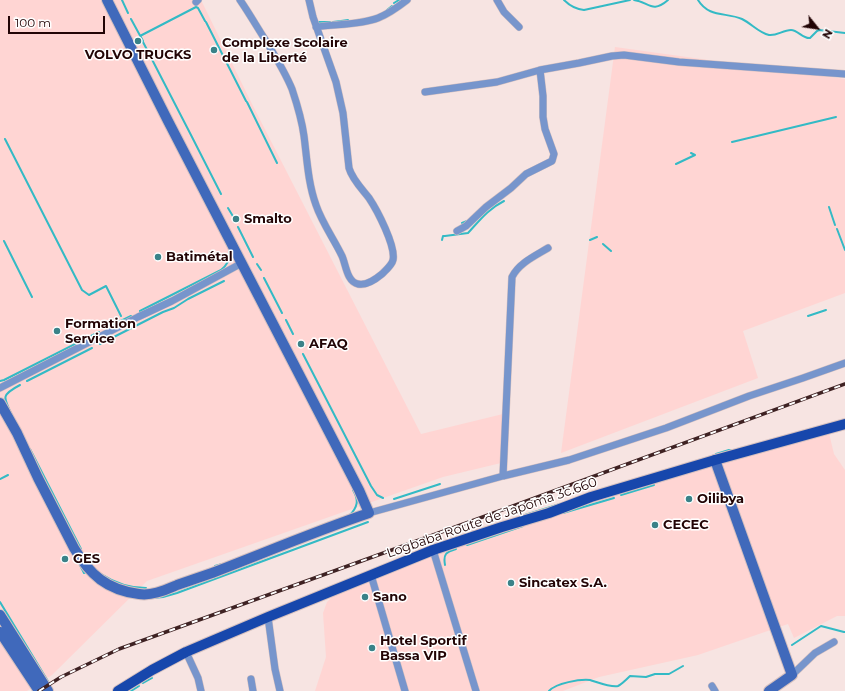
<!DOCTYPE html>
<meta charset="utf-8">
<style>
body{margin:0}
#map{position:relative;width:845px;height:691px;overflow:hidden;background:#f7e4e2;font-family:Montserrat,sans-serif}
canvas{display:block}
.north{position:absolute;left:797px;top:8px;width:40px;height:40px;-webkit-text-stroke:3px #fff;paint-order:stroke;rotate:120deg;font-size:11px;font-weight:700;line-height:16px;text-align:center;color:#220405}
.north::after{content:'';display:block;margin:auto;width:14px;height:18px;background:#220405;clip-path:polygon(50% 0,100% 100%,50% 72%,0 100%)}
.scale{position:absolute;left:8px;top:16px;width:97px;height:18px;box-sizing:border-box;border:2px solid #220405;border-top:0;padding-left:5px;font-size:12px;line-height:14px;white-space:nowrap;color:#220405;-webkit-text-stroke:3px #fff;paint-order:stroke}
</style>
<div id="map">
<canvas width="845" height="691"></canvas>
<div class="north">N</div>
<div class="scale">100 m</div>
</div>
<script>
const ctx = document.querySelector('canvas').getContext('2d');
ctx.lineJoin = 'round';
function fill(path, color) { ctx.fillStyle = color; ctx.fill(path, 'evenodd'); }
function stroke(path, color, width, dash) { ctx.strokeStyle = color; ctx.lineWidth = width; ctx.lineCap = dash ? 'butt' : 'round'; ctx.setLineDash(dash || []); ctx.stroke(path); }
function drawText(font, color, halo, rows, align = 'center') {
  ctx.font = font + ' Montserrat,sans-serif'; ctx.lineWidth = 3; ctx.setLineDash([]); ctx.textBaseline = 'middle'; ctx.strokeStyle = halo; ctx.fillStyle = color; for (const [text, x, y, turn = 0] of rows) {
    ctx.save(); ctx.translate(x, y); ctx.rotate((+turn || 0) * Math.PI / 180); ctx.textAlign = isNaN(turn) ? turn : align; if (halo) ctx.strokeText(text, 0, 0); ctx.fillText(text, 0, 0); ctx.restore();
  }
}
fill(new Path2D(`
 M0,0H201L252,104L421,434L507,413L501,463L443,477L147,581L52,675L27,691H0Z
 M615,47L845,79V293L743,331L758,378L561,453Z
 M828,429L834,454L845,470V616H837L794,638L788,624L698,655L599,677L563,691H315L326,657L323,613L327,602L336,593L469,539L594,501L726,458Z`), '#ffd5d3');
stroke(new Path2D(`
 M122,0L128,13
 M564,0C570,6 575,9 584,10L630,0
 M634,0C649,2 652,14 668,0
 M698,0C709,18 726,12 742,19C752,24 759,33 769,35C777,36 783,30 791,30C798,30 803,39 810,38L817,31L819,30L845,33
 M394,3L399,0
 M387,10L392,6
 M131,19L143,41
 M341,21L348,20
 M206,22L246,101
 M318,22H330
 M333,22L341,21
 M140,36L196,7L198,8L205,21
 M143,42L192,137
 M247,102L277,163
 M192,137L221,194
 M5,139L82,290L89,295L106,286L121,316
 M732,142L836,117
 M676,164L695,155L691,153
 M829,207L835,225
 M228,208L234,218
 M462,223L467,221
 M238,227L253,257
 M837,229L845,250
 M442,240L443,236H445L468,233C480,220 488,209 504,201
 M590,240L597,237
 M4,241L32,297
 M603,244L611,251
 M257,264L261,270
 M264,278L282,313
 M140,311L221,270C227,265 231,259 229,251
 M808,316L826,310
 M286,320L293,334
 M108,327L131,316
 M100,344L163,312L174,308L188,299L224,281
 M303,354L371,486L377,495L383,498
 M0,381L4,380L99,332
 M27,381L92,348
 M12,415C3,397 1,395 20,385
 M30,449L81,549
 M714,456L716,454L729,450L733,451
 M0,479L8,475
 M621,495L654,485
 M394,499L440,484
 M563,513L614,498
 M525,515L560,504
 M349,516C358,507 359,500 353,490
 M467,545L523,526
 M80,565L84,573L86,572
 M445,565C443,554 446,552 456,549
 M215,566L222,564
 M101,574C115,583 129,588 146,588
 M153,598L163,597L177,593L368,522
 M0,602L49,683
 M792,645L821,626L844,632H845
 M143,683L152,678
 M131,691L139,686
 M549,691C556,683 580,679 590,680C597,682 612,688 618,686C622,684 627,679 630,676L646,677L655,674H669L683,666`), '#33bac5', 2);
const street = new Path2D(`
 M240,0C249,13 257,27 266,41C275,56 285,72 292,89C297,104 302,121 304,136C307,159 308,183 316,205C322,223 334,239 342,256C346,265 347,282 358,284C366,286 376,279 382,274C386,270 392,265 393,260C396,246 377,210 369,198C362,189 352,179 349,168L343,113L336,82L313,17L309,0
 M497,0L504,12L519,27
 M196,2L198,0
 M316,27C336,24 360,25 378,18C388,14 398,7 407,0
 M425,92L497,82L540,70L579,63L612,56L624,55L679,62L845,74
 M457,231L466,226L486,207L511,188L526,174L552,161L554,154L545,129L543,117V96L540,70
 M0,388L138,317L172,301L242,263
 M503,476L512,277C519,263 535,256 548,248
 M369,513L503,476L569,460L666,428L749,396L803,378L845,363
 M433,550L476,691
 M371,575L405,691
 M268,617L275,669L280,691
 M186,652L198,678L201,691
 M792,675L815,653L834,642
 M251,679L253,691
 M712,686L715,691`);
const secondary = new Path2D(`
 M0,403L17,433L38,478L74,548C90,575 107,590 139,594C152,596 165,590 177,585C189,581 200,577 212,573C264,553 316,531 369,513L359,490L168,121L107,0
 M715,460L792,675L769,691
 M0,615L48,691
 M0,632L39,691`);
const primary = new Path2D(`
 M118,691L152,670L186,652L268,617L433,550L502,527L549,513L591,497L715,460L845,424`);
stroke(street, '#d5c0bf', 8);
stroke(secondary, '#d5c0bf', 12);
stroke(primary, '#d5c0bf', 12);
stroke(street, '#7795cc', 7);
stroke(secondary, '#4069bb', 10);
stroke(primary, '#1747ac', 10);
const rail = new Path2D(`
 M39,691L61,677L119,649L513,506L845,384`);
stroke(rail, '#3f2223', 3.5);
stroke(rail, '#fff', 2, [6]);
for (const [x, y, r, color] of [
 [138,41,4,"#3a8288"],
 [214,50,4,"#3a8288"],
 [236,219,4,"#3a8288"],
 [158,257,4,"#3a8288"],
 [57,331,4,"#3a8288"],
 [301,344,4,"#3a8288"],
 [689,499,4,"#3a8288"],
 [655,525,4,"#3a8288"],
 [65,559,4,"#3a8288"],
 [511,583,4,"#3a8288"],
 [365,597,4,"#3a8288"],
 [372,648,4,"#3a8288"]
]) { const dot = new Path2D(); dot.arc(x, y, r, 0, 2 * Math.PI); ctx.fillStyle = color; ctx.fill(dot); stroke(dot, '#fff', 1.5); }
drawText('bold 13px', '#220405', '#fff', [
 ["Complexe Scolaire",222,43],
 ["de la Liberté",222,58],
 ["VOLVO TRUCKS",138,55,"center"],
 ["Smalto",244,219],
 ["Batimétal",166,257],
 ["Formation",65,324],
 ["Service",65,339],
 ["AFAQ",309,344],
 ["Oilibya",697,499],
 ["CECEC",663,525],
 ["GES",73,559],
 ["Sincatex S.A.",519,583],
 ["Sano",373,597],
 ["Hotel Sportif",380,641],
 ["Bassa VIP",380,656]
], 'left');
drawText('13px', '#220405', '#fff', [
 ["Logbaba Route de Japoma 3c.660",492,518,-19]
]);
</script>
